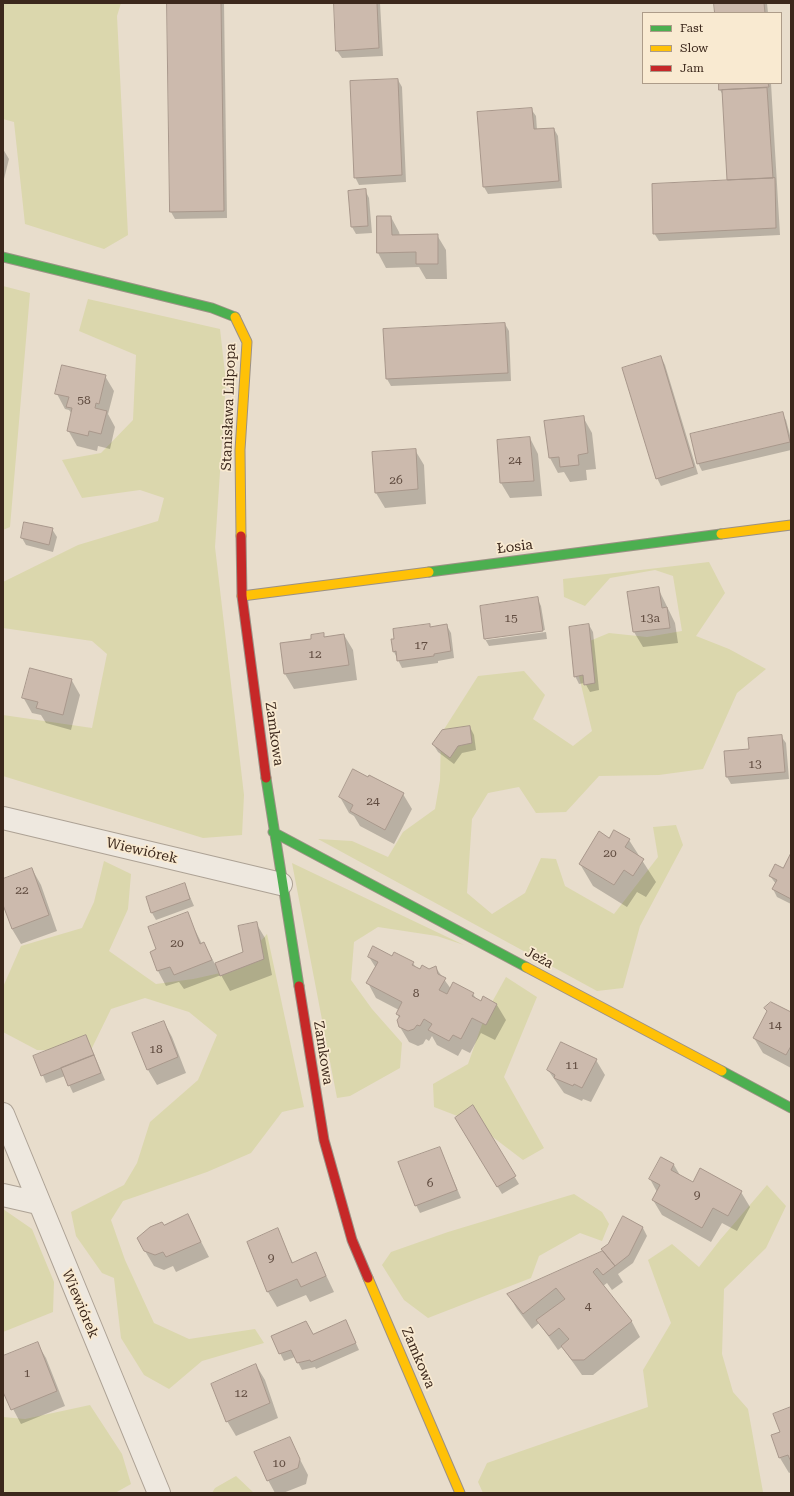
<!DOCTYPE html>
<meta charset="utf-8">
<style>
body{margin:0}
#map{position:relative;width:794px;height:1496px;overflow:hidden;background:#e8ddcc;font-family:"Roboto Serif",serif}
canvas{display:block}
.frame{position:absolute;inset:0;border:4px solid #3c281c;pointer-events:none}
.legend{position:absolute;left:642px;top:12px;width:140px;height:72px;box-sizing:border-box;background:#f9ead1;border:1px solid #ad9c89;margin:0;padding:5px 7px;list-style:none;font-size:12px;color:#3c281c}
.legend li{display:flex;align-items:center;gap:8px;height:20px}
.legend b{width:20px;border:1px solid #ad9c89}
</style>
<div id="map">
<canvas width="794" height="1496"></canvas>
<div class="frame"></div>
<ul class="legend">
<li><b style="height:5px;background:#4caf50"></b>Fast</li>
<li><b style="height:5px;background:#ffc107"></b>Slow</li>
<li><b style="height:5px;background:#c62828"></b>Jam</li>
</ul>
</div>
<script>
const ctx = document.querySelector('canvas').getContext('2d');
ctx.lineJoin = 'round';
function fill(path, color) { ctx.fillStyle = color; ctx.fill(path, 'evenodd'); }
function stroke(path, color, width, dash) { ctx.strokeStyle = color; ctx.lineWidth = width; ctx.lineCap = dash ? 'butt' : 'round'; ctx.setLineDash(dash || []); ctx.stroke(path); }
function drawText(font, color, halo, rows, align = 'center') {
  ctx.font = font + ' "Roboto Serif",serif'; ctx.lineWidth = 3.5; ctx.setLineDash([]); ctx.textBaseline = 'middle'; ctx.strokeStyle = halo; ctx.fillStyle = color; for (const [text, x, y, turn = 0] of rows) {
    ctx.save(); ctx.translate(x, y); ctx.rotate((+turn || 0) * Math.PI / 180); ctx.textAlign = isNaN(turn) ? turn : align; if (halo) ctx.strokeText(text, 0, 0); ctx.fillText(text, 0, 0); ctx.restore();
  }
}
fill(new Path2D(`
 M3,3H121L117,16L128,235L104,249L25,224L14,122L3,119Z
 M3,286L30,293L10,527L3,530Z
 M88,299L220,329L226,382L215,547L244,795L242,835L203,838L3,776V715L92,728L107,654L92,641L3,628V582L78,545L158,521L164,498L140,490L82,498L62,460L101,453L133,420L136,355L79,331Z
 M709,562L725,593L696,636L729,649L766,669L737,693L703,769L659,775L599,776L566,812L536,813L519,787L488,793L472,819L467,893L492,914L525,893L541,858L556,859L565,886L614,914L658,857L653,827L676,825L683,845L640,926L623,988L597,991L318,839L352,841L388,857L403,832L435,809L440,780L441,734L478,676L524,671L545,695L533,719L573,746L592,731L573,651L580,645L609,633L647,637L682,631L673,576L655,570L610,578L585,606L564,597L563,579Z
 M104,861L131,874L128,909L109,951L156,984L193,979L234,970L267,934L304,1107L282,1112L251,1153L207,1172L123,1201L111,1220L125,1260L154,1323L189,1339L255,1329L264,1343L202,1361L169,1389L144,1375L121,1338L114,1278L102,1273L76,1236L71,1212L124,1185L137,1163L150,1122L198,1080L217,1035L189,1012L145,998L111,1009L90,1052L37,1050L3,1032V987L21,946L82,928L94,902Z
 M292,863L464,945L437,936L378,927L354,942L351,980L372,1009L402,1043L400,1068L350,1096L337,1098Z
 M506,977L537,997L504,1077L544,1148L523,1160L473,1122L434,1107L433,1084L468,1064L486,1013Z
 M767,1185L786,1206L766,1248L724,1289L722,1354L733,1392L748,1409L763,1492L765,1493H483L478,1482L487,1463L648,1407L643,1370L671,1323L648,1260L672,1244L699,1267L720,1240Z
 M574,1194L602,1212L609,1224L602,1241L580,1233L539,1256L531,1278L428,1318L404,1300L382,1265L391,1252L448,1232Z
 M3,1209L32,1229L54,1282L53,1312L3,1332Z
 M90,1405L122,1454L131,1484L115,1493H3V1417L25,1419Z
 M236,1476L254,1493H212L215,1488Z`), '#dbd7ad');
fill(new Path2D(`
 M168,3H224L227,218L175,219L171,212Z
 M335,3H380L383,56L342,58L337,51Z
 M715,3H767L768,13H716Z
 M398,80L402,87L406,182L359,185L355,177Z
 M720,83H771L780,235L659,241L654,233L728,181L724,97L720,90Z
 M531,109L536,116L537,130L554,129L558,136L562,188L488,194L484,187Z
 M3,149L9,159L3,183Z
 M365,190L369,198L372,233L356,234L352,227L349,192Z
 M391,217L399,232L400,236L437,235L446,250L447,279H426L419,267L386,268L378,253Z
 M505,324L509,331L511,381L391,386L387,379Z
 M661,357L665,365L698,474L661,486L657,478Z
 M105,376L114,391L108,414L115,427L110,449L98,446L97,451L77,446L68,430L72,414L69,410L65,409L57,394Z
 M782,413L786,420L791,439V450L702,471L698,463Z
 M583,417L592,433L596,469L586,470L587,480L570,482L564,472L558,473L550,458Z
 M530,438L538,454L542,496L510,498L501,483L498,441Z
 M415,450L424,465L426,504L385,508L376,493Z
 M52,529L57,537L53,552L26,545L22,538Z
 M658,588L675,623L678,643L643,647L634,632L629,593Z
 M537,598L541,606L545,630L486,638V640L546,632L547,639L489,646L485,639Z
 M589,625L593,632L599,690L590,692L585,683L579,684L575,676Z
 M447,626L451,633L454,658L438,661V663L402,668L394,652L395,640L394,630Z
 M323,634L325,638L344,635L353,650L357,680L294,689L285,674L281,644L312,639Z
 M71,679L80,695L71,730L46,723L41,715L32,713L23,697Z
 M470,727L474,735L476,750L462,753L454,764L438,752L433,744Z
 M781,736L786,743L789,779L731,784L727,777L750,750Z
 M403,794L412,809L394,844L360,826L354,816L349,813L340,797Z
 M610,839L629,840L656,882L646,897L637,892L627,907L593,886L580,864Z
 M791,855V904L777,897L773,889L776,884L770,876L784,869Z
 M32,869L41,885L57,931L21,944L12,929L3,902V880Z
 M185,885L194,906L156,920L152,913Z
 M187,914L202,944H204L215,964L244,952L256,923L265,938L272,975L230,991L221,975L184,989L179,982L166,986L158,971V949Z
 M369,957H392L413,963L417,969L429,971L436,968L451,989L473,994L477,1000L481,1002L483,998L497,1005L506,1020L495,1040L481,1033L470,1053L462,1049L458,1056L437,1045L432,1036L429,1041L426,1039L423,1044L418,1046L409,1042L400,1027L398,1014L399,1010L376,998L368,983L376,968Z
 M791,1013V1068L763,1053L754,1038Z
 M164,1022L172,1037L186,1073L157,1085L148,1070L134,1034Z
 M86,1036L105,1080L73,1093L65,1076L46,1083L35,1056Z
 M596,1060L605,1075L591,1102L583,1099L582,1101L564,1093L548,1070Z
 M472,1107L519,1184L502,1194L456,1118Z
 M440,1148L461,1198L420,1213L416,1205Z
 M661,1158L674,1165L681,1177L693,1183L741,1192L750,1207L737,1231L722,1223L711,1242L662,1215L653,1200L657,1192L650,1179Z
 M188,1216L209,1257L176,1272L173,1266L164,1270L154,1266L145,1251L163,1226Z
 M623,1218L643,1228L647,1236L633,1263L618,1274L623,1282L612,1290L607,1283L603,1286L632,1322L640,1337L593,1375H582L562,1347L558,1350L539,1323L532,1329L517,1309L508,1294L604,1251Z
 M277,1230L293,1263L316,1254L334,1292L310,1302L306,1295L277,1307L268,1292L248,1242Z
 M346,1321L359,1350L316,1369L315,1367L302,1370L295,1357L284,1361L280,1353L313,1335Z
 M37,1343L46,1358L65,1406L21,1424L5,1394L3,1396V1357Z
 M256,1365L265,1380L278,1418L236,1436L227,1421Z
 M791,1409V1472L789,1473L780,1458L772,1436L782,1433Z
 M289,1438L308,1475L306,1484L283,1493H275L268,1480Z`), '#0003');
const building = new Path2D(`
 M167,3H221L224,211L170,212Z
 M334,3H377L379,48L336,51Z
 M714,3H764L765,13H715Z
 M398,79L402,175L354,178L350,81Z
 M719,83H768L769,87L719,90Z
 M767,88L773,178L727,180L722,90Z
 M532,108L534,129L554,128L559,181L483,187L477,112Z
 M775,178L776,228L653,234L652,184Z
 M366,189L368,226L351,227L348,191Z
 M377,216H391L392,235L438,234V264H416V252L377,253Z
 M505,323L508,373L386,379L383,329Z
 M661,356L694,467L656,479L622,368Z
 M62,365L106,375L99,404L96,403L95,408L107,411L101,434L89,431L88,436L67,431L72,408L66,407L69,397L55,394Z
 M783,412L790,442L697,464L690,434Z
 M584,416L588,453L578,455L579,465L560,467L559,457L549,458L544,421Z
 M530,437L534,481L500,483L497,440Z
 M416,449L418,489L375,493L372,452Z
 M24,522L53,528L49,545L21,538Z
 M659,587L662,608L667,607L670,628L633,632L627,592Z
 M538,597L543,631L484,639L480,606Z
 M430,624V627L447,624L451,651L434,654V656L397,661L396,651L393,652L391,639H394L393,629Z
 M589,624L595,683L584,685L583,675L574,677L569,627Z
 M324,633V637L344,634L349,665L284,674L280,643L311,639V635Z
 M30,668L72,679L63,715L36,708L38,702L22,698Z
 M470,726L472,743L458,746L450,758L432,744L442,730Z
 M782,735L785,772L726,777L724,751L749,749L748,738Z
 M353,769L368,777L369,775L404,793L385,830L350,811L353,805L339,797Z
 M614,830L630,839L625,847L644,859L633,876L624,870L614,885L579,864L599,831L609,838Z
 M791,853V899L772,889L777,880L769,876L775,864L783,868Z
 M32,868L49,915L12,929L3,905V879Z
 M185,883L190,899L151,913L146,897Z
 M188,912L200,944L204,942L212,960L174,975L170,967L157,971L150,952L156,949L148,927Z
 M257,922L264,959L220,976L215,963L243,952L238,926Z
 M373,946L392,956L394,952L414,962L412,965L420,969L422,965L429,969L436,966L438,974L446,978L439,990L447,994L453,982L474,993L472,996L481,1001L483,996L497,1004L486,1025L472,1018L461,1039L453,1035L449,1041L428,1030L432,1024L424,1019L420,1026L417,1025L414,1029L408,1031L399,1027L397,1020L400,1016L396,1014L402,1002L366,983L378,962L368,957Z
 M771,1002L791,1012V1046L786,1055L753,1038L767,1011L764,1008Z
 M164,1021L178,1057L147,1070L132,1033Z
 M86,1035L94,1055L41,1076L33,1056Z
 M561,1042L597,1059L582,1088L574,1084L573,1086L554,1078L555,1075L547,1070Z
 M94,1055L101,1073L68,1086L61,1068Z
 M473,1105L516,1176L497,1187L455,1118Z
 M440,1147L457,1190L415,1206L398,1162Z
 M661,1157L674,1164L671,1170L693,1182L700,1168L742,1191L728,1216L713,1208L702,1228L652,1200L660,1185L649,1179Z
 M188,1214L201,1242L166,1257L163,1252L155,1255L144,1251L137,1238L150,1227L162,1222L164,1225Z
 M623,1216L643,1227L629,1255L615,1266L601,1249L608,1244Z
 M278,1228L292,1263L316,1252L326,1276L301,1287L297,1279L267,1292L247,1242Z
 M603,1251L615,1266L603,1275L597,1268L593,1272L632,1321L584,1360H572L561,1346L569,1339L559,1328L549,1336L536,1320L565,1299L556,1288L523,1314L507,1294Z
 M346,1320L356,1343L311,1362L310,1360L297,1363L291,1350L279,1354L271,1336L306,1321L313,1334Z
 M38,1342L57,1391L11,1410L3,1392V1356Z
 M256,1364L270,1403L226,1422L211,1384Z
 M791,1407V1462L788,1455L779,1458L771,1435L780,1432L773,1414Z
 M290,1437L300,1459L298,1468L267,1481L254,1452Z`);
fill(building, '#ccbaad');
stroke(building, '#a8978b', 1);
const street = new Path2D(`
 M3,818L281,884
 M3,1114L159,1493
 M3,1195L38,1203`);
const fast = new Path2D(`
 M3,257L212,308L235,317
 M429,572L721,534
 M266,778L299,986
 M273,832L526,967
 M722,1071L791,1108`);
const slow = new Path2D(`
 M235,317L247,342L240,450L241,536
 M721,534L791,525
 M242,596L429,572
 M526,967L722,1071
 M368,1278L460,1493`);
const jam = new Path2D(`
 M241,536L242,596L266,778
 M299,986L324,1140L352,1240L368,1278`);
stroke(street, '#ada295', 24);
stroke(fast, '#9c9185', 11);
stroke(slow, '#9c9185', 11);
stroke(jam, '#9c9185', 11);
stroke(street, '#eee8df', 22);
stroke(fast, '#4caf50', 9);
stroke(slow, '#ffc107', 9);
stroke(jam, '#c62828', 9);
drawText('12px', '#604c40', null, [
 ["58",84,400],
 ["24",515,460],
 ["26",396,480],
 ["15",511,618],
 ["13a",650,618],
 ["17",421,645],
 ["12",315,654],
 ["13",755,764],
 ["24",373,801],
 ["20",610,853],
 ["22",22,890],
 ["20",177,943],
 ["8",416,993],
 ["14",775,1025],
 ["18",156,1049],
 ["11",572,1065],
 ["6",430,1183],
 ["9",697,1195],
 ["9",271,1258],
 ["4",588,1306],
 ["1",27,1373],
 ["12",241,1393],
 ["10",279,1463]
]);
drawText('14px', '#3c281c', '#f9ead1', [
 ["Stanisława Lilpopa",229,407,-88],
 ["Łosia",515,547,-7],
 ["Zamkowa",274,734,82],
 ["Wiewiórek",142,851,13],
 ["Jeża",539,958,28],
 ["Zamkowa",323,1053,81],
 ["Wiewiórek",80,1304,67],
 ["Zamkowa",418,1358,67]
]);
</script>
